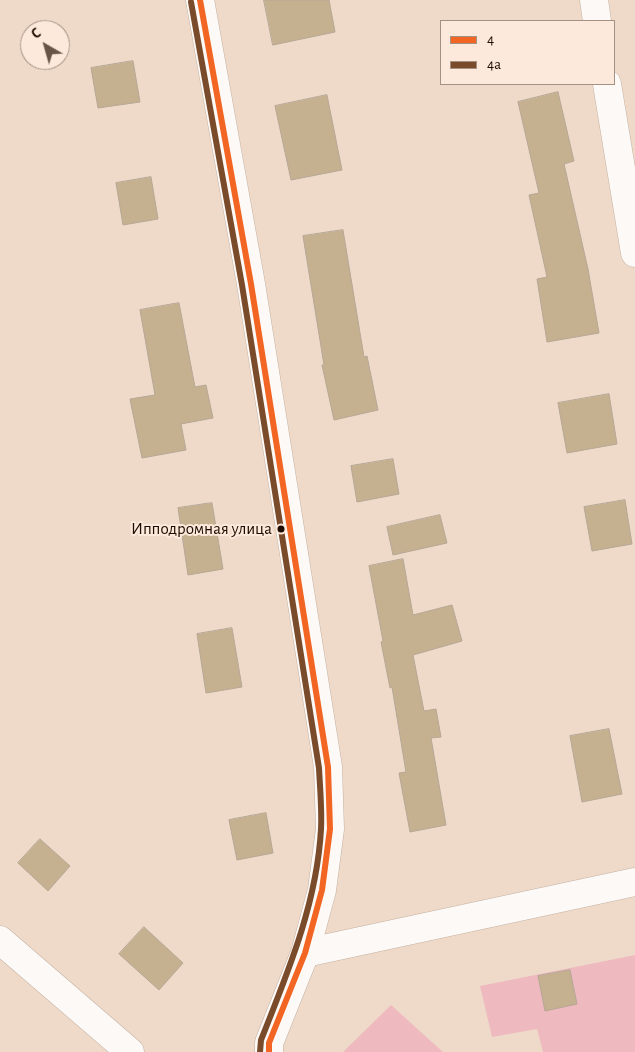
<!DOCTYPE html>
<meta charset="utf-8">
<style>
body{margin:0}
#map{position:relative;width:635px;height:1052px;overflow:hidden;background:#efdac9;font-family:"Alegreya Sans",sans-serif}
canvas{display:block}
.legend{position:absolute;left:440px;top:20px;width:175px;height:65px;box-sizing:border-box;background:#fde9db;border:1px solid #a39184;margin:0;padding:6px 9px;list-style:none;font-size:15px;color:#1c0c01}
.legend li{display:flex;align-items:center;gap:10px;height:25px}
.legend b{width:25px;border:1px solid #a39184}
.north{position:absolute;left:20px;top:20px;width:50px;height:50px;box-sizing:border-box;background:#fde9db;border:1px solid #a39184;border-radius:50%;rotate:322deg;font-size:14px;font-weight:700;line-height:20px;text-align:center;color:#1c0c01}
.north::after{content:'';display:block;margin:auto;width:18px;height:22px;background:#665447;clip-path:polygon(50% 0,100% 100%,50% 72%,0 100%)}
</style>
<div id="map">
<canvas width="635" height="1052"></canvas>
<ul class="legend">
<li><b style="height:6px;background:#f26522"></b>4</li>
<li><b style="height:6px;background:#7a4b2a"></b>4а</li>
</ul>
<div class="north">С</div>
</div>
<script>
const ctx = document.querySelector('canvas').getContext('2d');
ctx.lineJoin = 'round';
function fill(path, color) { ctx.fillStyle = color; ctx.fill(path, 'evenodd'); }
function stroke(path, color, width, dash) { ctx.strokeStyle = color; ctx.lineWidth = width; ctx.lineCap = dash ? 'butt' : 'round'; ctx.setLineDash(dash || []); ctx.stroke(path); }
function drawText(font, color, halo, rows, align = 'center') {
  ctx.font = font + ' "Alegreya Sans",sans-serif'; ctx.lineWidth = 4; ctx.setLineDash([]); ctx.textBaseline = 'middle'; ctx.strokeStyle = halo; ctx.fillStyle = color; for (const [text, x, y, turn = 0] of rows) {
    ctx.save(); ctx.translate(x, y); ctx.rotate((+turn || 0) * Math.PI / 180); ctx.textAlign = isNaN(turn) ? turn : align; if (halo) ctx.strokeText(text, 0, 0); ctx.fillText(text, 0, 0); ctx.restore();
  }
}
fill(new Path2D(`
 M635,955V1052H543L537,1029L492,1037L480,986Z
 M391,1005L443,1052H343Z`), '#eebabf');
const building = new Path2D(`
 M264,0H329L335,32L273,45Z
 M133,61L140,102L98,108L91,68Z
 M558,92L574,161L564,164L588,269L599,333L547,342L537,279L547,277L529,195L539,193L518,102Z
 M327,95L342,170L291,180L275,106Z
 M151,177L158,219L123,225L116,183Z
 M343,230L364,357L367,356L378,410L334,420L322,365H324L303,236Z
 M179,303L195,387L206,385L213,418L181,424L186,450L142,458L130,399L155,395L140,310Z
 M609,394L617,444L567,453L558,403Z
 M393,459L399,494L357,502L351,466Z
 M625,500L632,544L592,551L584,507Z
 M212,503L223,569L188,575L178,508Z
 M440,515L447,543L393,555L387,527Z
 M403,559L413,615L452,605L462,641L413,655L424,711L436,709L441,737L431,738L446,825L410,832L399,773L406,772L392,687L390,688L381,642L383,641L369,566Z
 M232,628L242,687L206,693L197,634Z
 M609,729L622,794L582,802L570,736Z
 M266,813L273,853L237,860L229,820Z
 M40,839L70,866L48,891L18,863Z
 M144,927L183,963L159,990L119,954Z
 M570,970L577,1004L545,1011L538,976Z`);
fill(building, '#c5b08f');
stroke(building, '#b6a796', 1);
const minor = new Path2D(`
 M200,0L251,284L328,767L330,829L322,890L305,953L269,1043V1052
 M594,0L597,21
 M607,84L635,253
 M0,940L130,1052
 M305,953L635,882`);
stroke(minor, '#c3b1a2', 29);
stroke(minor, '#fdf9f7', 28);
stroke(new Path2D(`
 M200,0L251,284L328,767L330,829L322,890L305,953L269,1043V1052`), '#f26522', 6);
stroke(new Path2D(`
 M191,2L242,285L319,768C320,788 322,809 321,829C317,903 288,972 261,1040L260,1052`), '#7a4b2a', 6);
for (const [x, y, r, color] of [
 [281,529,4.5,"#1c0c01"]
]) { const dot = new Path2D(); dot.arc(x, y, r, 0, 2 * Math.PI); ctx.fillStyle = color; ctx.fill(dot); stroke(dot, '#fde9db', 2); }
drawText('17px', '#1c0c01', '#fde9db', [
 ["Ипподромная улица",272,529]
], 'right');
</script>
